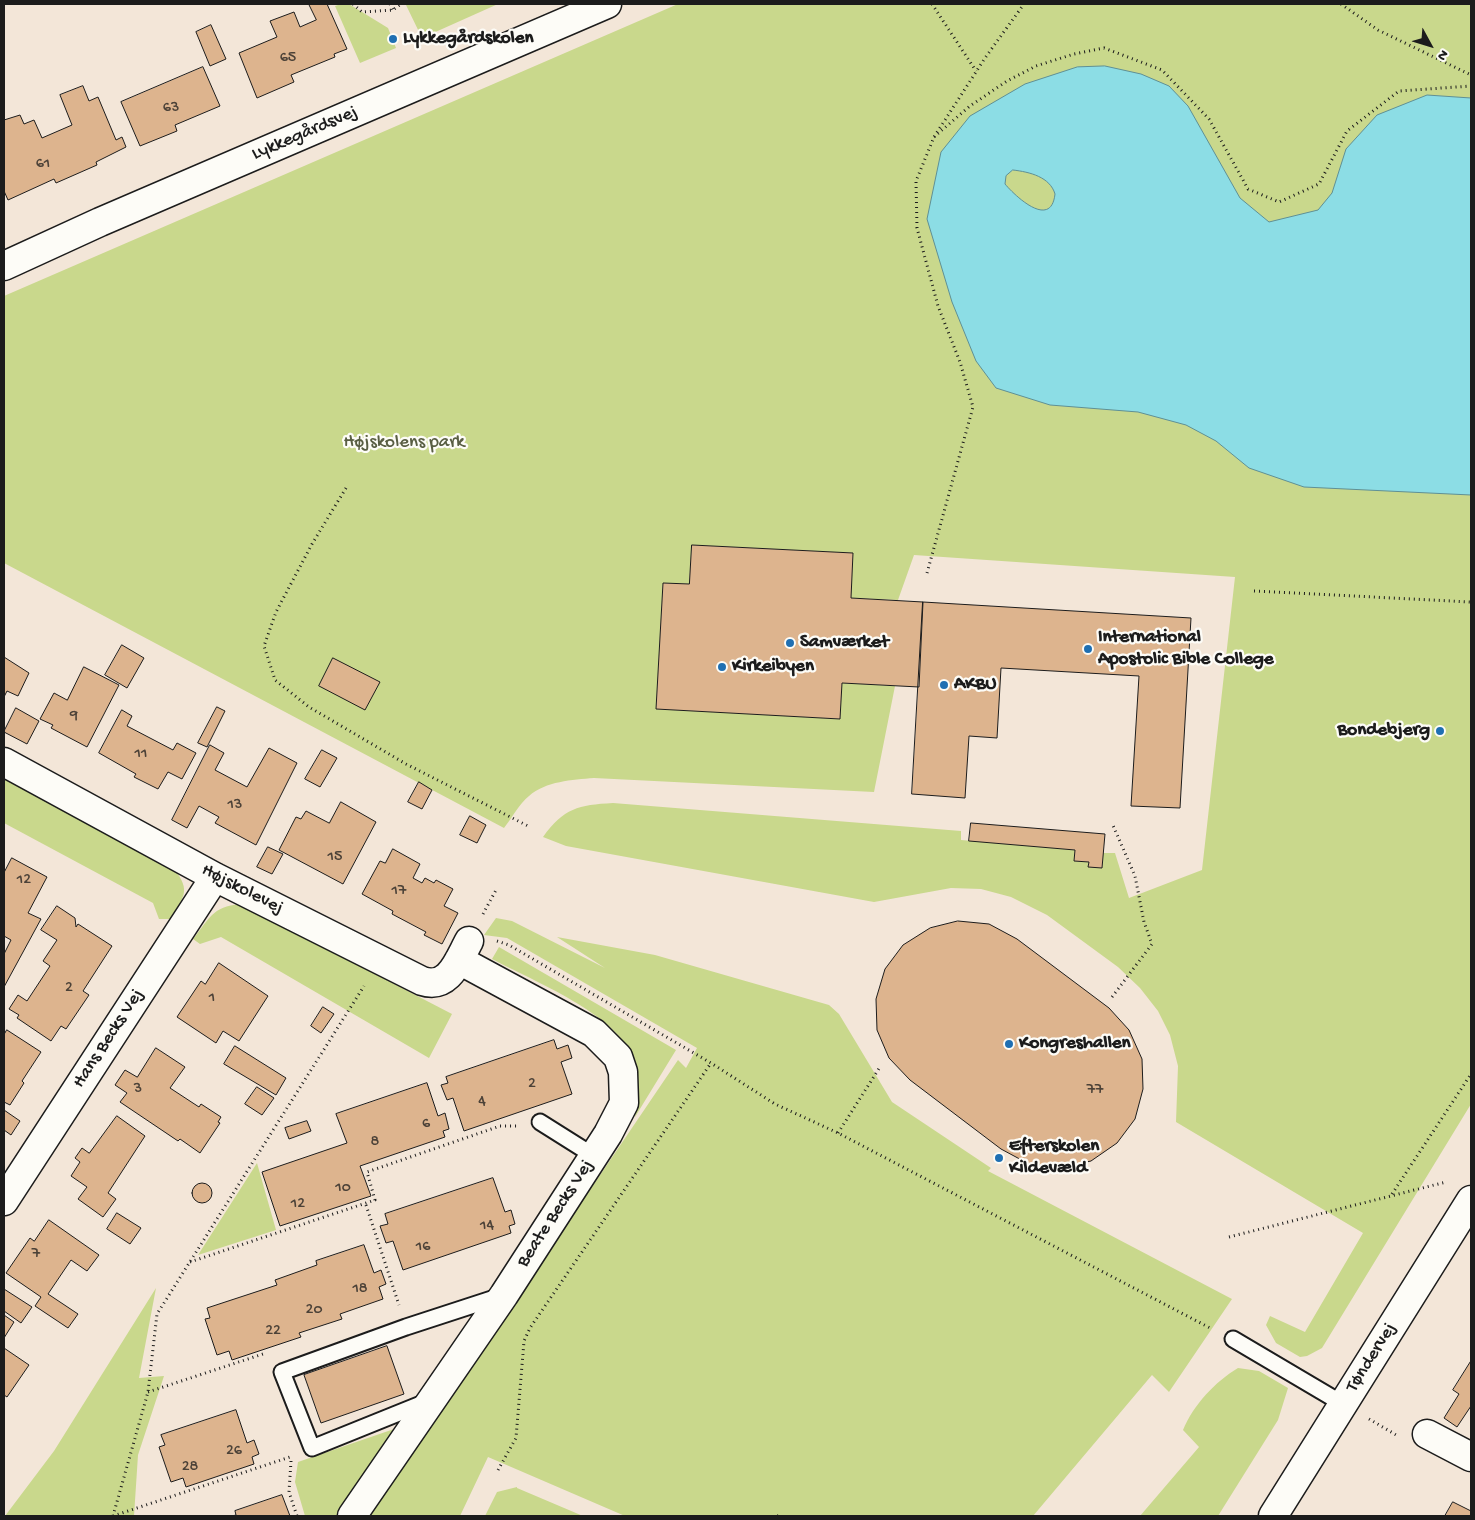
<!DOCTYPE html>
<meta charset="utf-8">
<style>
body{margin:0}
#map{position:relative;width:1475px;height:1520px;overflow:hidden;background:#f3e6d8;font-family:"Gochi Hand",sans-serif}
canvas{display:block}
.frame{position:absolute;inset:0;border:5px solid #1c1c1c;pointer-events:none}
.north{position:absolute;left:1405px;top:20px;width:50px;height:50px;-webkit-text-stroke:4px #fdfcf7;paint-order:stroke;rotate:129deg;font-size:14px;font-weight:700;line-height:20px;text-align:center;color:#1c1c1c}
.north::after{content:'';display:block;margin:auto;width:18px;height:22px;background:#1c1c1c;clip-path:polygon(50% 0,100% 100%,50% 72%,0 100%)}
</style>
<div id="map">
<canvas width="1475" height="1520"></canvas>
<div class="frame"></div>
<div class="north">N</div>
</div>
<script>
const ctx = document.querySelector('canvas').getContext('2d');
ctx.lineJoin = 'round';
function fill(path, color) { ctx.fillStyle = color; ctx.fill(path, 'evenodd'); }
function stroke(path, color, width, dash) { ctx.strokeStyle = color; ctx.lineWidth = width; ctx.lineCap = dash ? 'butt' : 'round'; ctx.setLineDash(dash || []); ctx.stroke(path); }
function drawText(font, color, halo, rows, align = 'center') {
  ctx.font = font + ' "Gochi Hand",sans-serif'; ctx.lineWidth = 4.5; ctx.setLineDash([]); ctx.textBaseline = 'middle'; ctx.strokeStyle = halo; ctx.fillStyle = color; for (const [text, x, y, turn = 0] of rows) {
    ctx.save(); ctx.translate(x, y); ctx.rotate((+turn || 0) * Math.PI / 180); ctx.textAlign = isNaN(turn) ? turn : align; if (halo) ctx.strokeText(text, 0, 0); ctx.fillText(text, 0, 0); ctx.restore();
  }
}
fill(new Path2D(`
 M341,4H349L388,28L396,48L360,63L335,6Z
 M408,4H498L422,38L406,5Z
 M678,4H1471V1104L1322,1348L1307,1356L1300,1357L1276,1343L1266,1325L1270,1316L1305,1332L1363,1233L1176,1122L1178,1066L1170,1035L1158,1011L1140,988L1118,967L1047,915L1011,897L981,889L951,888L874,902L566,846L543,837C564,808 578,805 613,803L961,831V840L1075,850L1074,861L1089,862V867L1102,868L1103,853H1115L1129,898L1202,870L1235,577L914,555L898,600L851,598L853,553L692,545L689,584L663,583L656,709L840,719L842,683L895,686L874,792L594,778C572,780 546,781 529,796C519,804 512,818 504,828L4,563V296Z
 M4,779L174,869C192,891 183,898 170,919H159L153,903L4,823Z
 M240,904L452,1014L429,1058L221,937L200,944L193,939C210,918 212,907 240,904Z
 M496,918L512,921L605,968L557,937L655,955L829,1005L839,1014L892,1102L991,1168L988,1171L1232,1299L1169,1392L1152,1375L1033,1516H625L488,1457L460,1516H369L678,1060L686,1068L697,1048L507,938L484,935Z
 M499,947L676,1050L635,1117C637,1097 639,1078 633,1059C618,1014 533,981 492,959Z
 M257,1163L276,1230L198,1255Z
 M156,1288L139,1378L164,1376L138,1455L134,1516H5L54,1451Z
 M1238,1368L1259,1371L1288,1388L1278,1420L1218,1516H1140L1199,1447L1183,1430C1194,1404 1215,1382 1238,1368Z
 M397,1428L337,1516H305L295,1482L298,1462Z
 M517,1487V1488L583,1516H485L497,1492Z`), '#c9d88c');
const water = new Path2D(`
 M1105,66L1141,74L1169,86L1188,106L1240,198L1269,222L1318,210L1332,193L1346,149L1377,115L1427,95L1471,98V495L1304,487L1249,468L1216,441L1186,425L1138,412L1050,405L996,388L976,361L952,302L927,219L941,152L970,116L1025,84L1077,67ZM1013,170C1030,172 1050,177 1055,194C1051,230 1015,196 1005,184L1006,176Z`);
fill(water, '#8cdde5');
stroke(water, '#5f9095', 1);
const building = new Path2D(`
 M309,4H327L347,49L334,54L335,57L291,75L294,82L257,98L239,53L277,37L270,21L294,12L300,27L316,20Z
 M211,25L226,59L210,66L196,32Z
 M203,67L220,106L175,125L177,131L140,146L121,102Z
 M83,86L89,101L98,97L116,140L122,137L126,147L96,162L97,165L56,183L54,179L8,200L4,191V120L20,115L24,124L34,120L42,138L72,125L60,95Z
 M692,545L853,553L851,598L923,602L919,687L842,683L840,719L656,709L663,583L689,584Z
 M923,602L1191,618L1180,808L1131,806L1139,676L1001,668L997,738L969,736L965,798L912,794Z
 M122,645L144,658L127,688L105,675Z
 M4,657L29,673L18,696L7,691L4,697Z
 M333,658L380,682L365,710L319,686Z
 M84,667L119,685L87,747L51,728L53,725L40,719L54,693L67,700Z
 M217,707L225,711L207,747L198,743Z
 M16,708L39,721L27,744L4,732Z
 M122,710L132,716L127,726L173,750L177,743L196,753L182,779L168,772L158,789L134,777L136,774L99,753Z
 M210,745L224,753L215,770L247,787L269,748L297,763L256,845L215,823L219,817L199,806L187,828L172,820Z
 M322,750L337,758L320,787L305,779Z
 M419,782L432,790L422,809L408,802Z
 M341,802L376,822L343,884L279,850L296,817L301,819L306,811L329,823Z
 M470,816L486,825L477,843L460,835Z
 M971,823L1105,834L1102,868L1088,867L1089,862L1074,861L1075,850L969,841Z
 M268,847L283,854L272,874L257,867Z
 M393,849L420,864L413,878L422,883L425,878L434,883L436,880L453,889L444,906L458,913L442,944L424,935L426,932L392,914L393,911L362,894L380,861L385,863Z
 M12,858L47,877L28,913L41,919L4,987V954L11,940L4,936V873Z
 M57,906L75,918L76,927L78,924L112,946L83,991L89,995L66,1029L61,1026L51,1041L17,1018L19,1015L9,1009L18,995L27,1001L50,966L43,961L57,940L41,930Z
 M958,921L989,924L1017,939L1109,1008L1129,1030L1142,1059L1143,1089L1135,1119L1117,1143L1091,1161L1060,1168L1029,1164L1001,1149L910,1080L889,1058L877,1030L876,999L885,969L903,945L930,928Z
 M219,963L268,996L239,1041L223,1031L216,1043L177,1017L201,981L205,984Z
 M323,1007L334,1014L321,1033L311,1026Z
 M7,1030L41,1052L22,1081L24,1083L10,1105L4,1102V1035Z
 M554,1040L557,1049L568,1045L572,1058L561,1062L572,1094L464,1131L453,1098L447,1100L441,1085L448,1083L446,1077Z
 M235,1046L286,1078L276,1095L224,1064Z
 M156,1048L185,1067L170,1088L199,1107L201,1104L221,1117L218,1122L220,1123L200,1153L180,1139L178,1141L120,1102L127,1093L115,1085L125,1070L137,1077Z
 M427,1083L438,1116L445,1113L449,1129L443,1131L445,1137L360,1166L371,1196L280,1226L262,1172L347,1143L336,1114Z
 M257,1087L274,1098L262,1115L245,1104Z
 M4,1110L20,1121L11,1135L4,1130Z
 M117,1116L145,1136L108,1193L116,1199L103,1217L78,1199L87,1187L71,1176L80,1162L75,1158L82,1148L89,1153Z
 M307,1121L311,1131L289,1139L285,1128Z
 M493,1178L505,1212L511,1210L515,1224L509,1226L511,1233L403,1270L393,1241L386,1243L380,1226L388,1224L385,1214Z
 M192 1193a10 10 0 1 1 20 0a10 10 0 1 1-20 0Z
 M117,1213L141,1228L130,1244L107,1229Z
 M49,1220L99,1255L87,1271L71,1260L48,1294L78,1314L68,1328L35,1306L41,1297L6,1273L30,1238L34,1241Z
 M364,1245L374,1273L381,1270L386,1284L379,1287L383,1299L340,1314L342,1319L299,1333L301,1337L232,1360L229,1351L217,1355L205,1319L210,1318L207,1308L277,1285L275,1280L317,1265L316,1261Z
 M4,1289L32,1307L21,1323L4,1311Z
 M4,1315L14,1322L4,1338Z
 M387,1346L404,1394L321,1423L304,1375Z
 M4,1348L29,1365L7,1397L4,1395Z
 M1471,1361V1406L1457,1427L1444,1418L1459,1394L1453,1390Z
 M236,1410L247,1443L254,1440L259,1454L252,1457L254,1464L186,1487L183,1478L171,1482L159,1447L165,1445L161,1435Z
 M282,1495L290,1516H232L236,1515L235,1511Z
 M1453,1502L1471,1511V1516H1445Z`);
fill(building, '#ddb48e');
stroke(building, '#1c1c1c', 1);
const service = new Path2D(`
 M540,1122L594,1156
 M1233,1339L1343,1404
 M426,1402L312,1448L282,1372L406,1327L501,1296`);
const minor = new Path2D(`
 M4,266L100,222L607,4
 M4,762L215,877L422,981C449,990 458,961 469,941
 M4,1201L215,877
 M1427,1434L1471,1457
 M352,1516L504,1295L608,1134L624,1103L623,1072L618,1057L594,1033L459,960`);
const tertiary = new Path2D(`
 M1273,1516L1471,1200`);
stroke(service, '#1c1c1c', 19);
stroke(minor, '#1c1c1c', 31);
stroke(tertiary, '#1c1c1c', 31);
stroke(new Path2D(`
 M353,4L362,12L393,10L401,4
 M390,4L393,10
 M932,4L976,71
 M1341,4L1378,30L1471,75
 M934,137L970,106L1007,81L1036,66L1074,54L1104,48L1162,70L1209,119L1248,189L1279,202L1319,184L1347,131L1399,91L1471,86
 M346,488L312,544L276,612L264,646L275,680L309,707L406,764L530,827
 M927,573L973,407L960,362L938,306L917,228L916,181L934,137L985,58L1024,4
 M1254,591L1471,602
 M483,914L496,890
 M497,941L509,945L711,1063L775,1104L838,1133L1212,1329
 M1112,997L1152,944L1144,922L1135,876L1112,823
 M838,1133L880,1067
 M1392,1194L1471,1074
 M366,1205L399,1305
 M1229,1237L1446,1182
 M190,1262L375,1200L367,1172L500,1126H518
 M148,1392L266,1353
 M1369,1419L1398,1436
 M291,1461L289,1492L297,1516
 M498,1470L516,1438L524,1341L530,1328L711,1063
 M113,1516L148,1392L157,1314L364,986
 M113,1516L290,1457
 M778,1516L781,1512`), '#1c1c1c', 3, [1, 4]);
stroke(service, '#fdfcf7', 15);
stroke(minor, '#fdfcf7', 28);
stroke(tertiary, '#fdfcf7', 28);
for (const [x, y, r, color] of [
 [393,39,5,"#1f6fb2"],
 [790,643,5,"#1f6fb2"],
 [1088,649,5,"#1f6fb2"],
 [722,667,5,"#1f6fb2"],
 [944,685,5,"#1f6fb2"],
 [1440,731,5,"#1f6fb2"],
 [1009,1044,5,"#1f6fb2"],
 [999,1158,5,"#1f6fb2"]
]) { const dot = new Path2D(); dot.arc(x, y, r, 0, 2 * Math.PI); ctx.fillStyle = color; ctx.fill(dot); stroke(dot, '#fdfcf7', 2); }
drawText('16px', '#4c4238', null, [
 ["65",288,59],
 ["63",171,109],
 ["61",43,165],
 ["9",74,717],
 ["11",141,755],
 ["13",235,806],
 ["15",335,858],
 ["12",24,881],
 ["17",399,892],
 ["2",69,989],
 ["1",212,999],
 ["2",532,1085],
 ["3",138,1090],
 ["77",1095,1091],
 ["4",482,1103],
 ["6",426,1125],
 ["8",375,1143],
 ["10",343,1189],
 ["12",298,1205],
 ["14",487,1227],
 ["16",423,1248],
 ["7",36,1255],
 ["18",360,1290],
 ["20",314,1311],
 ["22",273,1332],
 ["26",234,1452],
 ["28",190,1468]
]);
drawText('bold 19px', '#1c1c1c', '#fdfcf7', [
 ["Lykkegårdskolen",403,39],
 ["International",1098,638],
 ["Apostolic Bible College",1098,660],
 ["Samværket",800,643],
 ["Kirkeibyen",732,667],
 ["AKBU",954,685],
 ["Bondebjerg",1430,731,"right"],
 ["Kongreshallen",1019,1044],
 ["Efterskolen",1009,1147],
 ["Kildevæld",1009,1169]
], 'left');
drawText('19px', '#1c1c1c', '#fdfcf7', [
 ["Lykkegårdsvej",305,134,-23],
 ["Højskolevej",242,890,27],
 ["Hans Becks Vej",109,1039,-57],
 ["Beate Becks Vej",556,1214,-57],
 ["Tøndervej",1372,1358,-58]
]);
drawText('19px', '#595e43', '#fdfcf7', [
 ["Højskolens park",404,443]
]);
</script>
